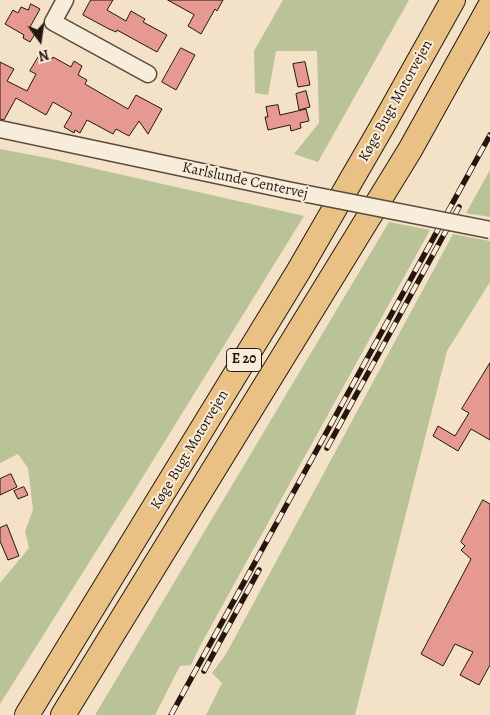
<!DOCTYPE html>
<meta charset="utf-8">
<style>
body{margin:0}
#map{position:relative;width:490px;height:715px;overflow:hidden;background:#f4e2c8;font-family:Alegreya,serif}
canvas{display:block}
.north{position:absolute;left:15px;top:15px;width:50px;height:50px;-webkit-text-stroke:4px #f8ecdb;paint-order:stroke;rotate:166deg;font-size:14px;font-weight:700;line-height:20px;text-align:center;color:#25170e}
.north::after{content:'';display:block;margin:auto;width:18px;height:22px;background:#25170e;clip-path:polygon(50% 0,100% 100%,50% 72%,0 100%)}
</style>
<div id="map">
<canvas width="490" height="715"></canvas>
<div class="north">N</div>
</div>
<script>
const ctx = document.querySelector('canvas').getContext('2d');
ctx.lineJoin = 'round';
function fill(path, color) { ctx.fillStyle = color; ctx.fill(path, 'evenodd'); }
function stroke(path, color, width, dash) { ctx.strokeStyle = color; ctx.lineWidth = width; ctx.lineCap = dash ? 'butt' : 'round'; ctx.setLineDash(dash || []); ctx.stroke(path); }
function drawText(font, color, halo, rows, align = 'center') {
  ctx.font = font + ' Alegreya,serif'; ctx.lineWidth = 4; ctx.setLineDash([]); ctx.textBaseline = 'middle'; ctx.strokeStyle = halo; ctx.fillStyle = color; for (const [text, x, y, turn = 0] of rows) {
    ctx.save(); ctx.translate(x, y); ctx.rotate((+turn || 0) * Math.PI / 180); ctx.textAlign = isNaN(turn) ? turn : align; if (halo) ctx.strokeText(text, 0, 0); ctx.fillText(text, 0, 0); ctx.restore();
  }
}
fill(new Path2D(`
 M283,0H409L318,162L294,154L319,123L317,51H276L268,95L255,93L254,51Z
 M0,149L48,158L304,216L136,488L0,704V583L29,548L25,531L33,510L28,468L18,454L0,463Z
 M490,170V217L466,213Z
 M389,222L430,230L200,646L191,665L180,666L155,715H95Z
 M453,234L490,241V282L447,351L355,715H206L222,683L212,673L226,654Z`), '#bac397');
const building = new Path2D(`
 M91,0H113L107,10L126,21L131,11L145,19L143,22L167,35L157,52L117,30L116,32L107,28L83,15Z
 M168,0H223L217,11L215,9L201,34L188,26L194,15Z
 M31,4L40,9L30,27L37,31L30,42L23,38L24,35L5,24L13,10L18,13L21,7L28,10Z
 M181,48L195,55L176,90L162,82Z
 M41,53L52,59L53,57L71,67L74,61L82,66L78,75L87,80L85,84L128,109L136,95L162,109L148,134L139,121L129,136L116,129L113,134L87,120L80,133L75,130L74,133L64,127L72,113L53,102L46,115L16,98L4,120L0,119V62L14,69L7,81L27,91L36,74L30,71Z
 M305,62L310,85L298,87L293,64Z
 M306,91L310,107L299,110L296,94Z
 M278,105L280,115L306,109L309,121L300,123L301,128L291,131L290,125L268,130L265,117H268L266,107Z
 M490,363V440L471,429L458,451L433,436L438,426L455,436L469,413L462,409Z
 M11,474L17,487L0,495V479Z
 M24,487L28,495L18,499L14,491Z
 M483,500L490,504V665L479,685L460,675L473,652L455,644L443,666L421,654L471,559L461,550L465,546L461,542Z
 M7,525L19,556L8,560L0,541V528Z`);
fill(building, '#e59990');
stroke(building, '#25170e', 1);
const minor = new Path2D(`
 M65,0L53,22L148,74
 M0,129L287,190`);
const highway = new Path2D(`
 M27,715L298,272L383,125L453,0
 M63,715L410,150L490,6`);
stroke(minor, '#594a3c', 19);
stroke(highway, '#25170e', 26);
stroke(minor, '#f8ecdb', 16);
stroke(highway, '#eac184', 24);
const rail = new Path2D(`
 M327,448L459,207
 M204,671L259,570
 M171,715L490,135`);
stroke(rail, '#25170e', 5.5);
stroke(rail, '#f8ecdb', 4, [11]);
const minorBridge = new Path2D(`
 M287,190L490,230`);
stroke(minorBridge, '#594a3c', 19, []);
stroke(minorBridge, '#f8ecdb', 16);
for (const [x, y, w] of [
 [244,360,35]
]) { const box = new Path2D(); box.roundRect(x - w / 2, y - 11.5, w, 23, 4); ctx.fillStyle = '#f8ecdb'; ctx.fill(box); stroke(box, '#25170e', 1); }
drawText('bold 14px', '#25170e', null, [
 ["E 20",244,360]
]);
drawText('15px', '#25170e', '#f8ecdb', [
 ["Køge Bugt Motorvejen",396,101,-61],
 ["Karlslunde Centervej",245,181,12],
 ["Køge Bugt Motorvejen",190,450,-59]
]);
</script>
